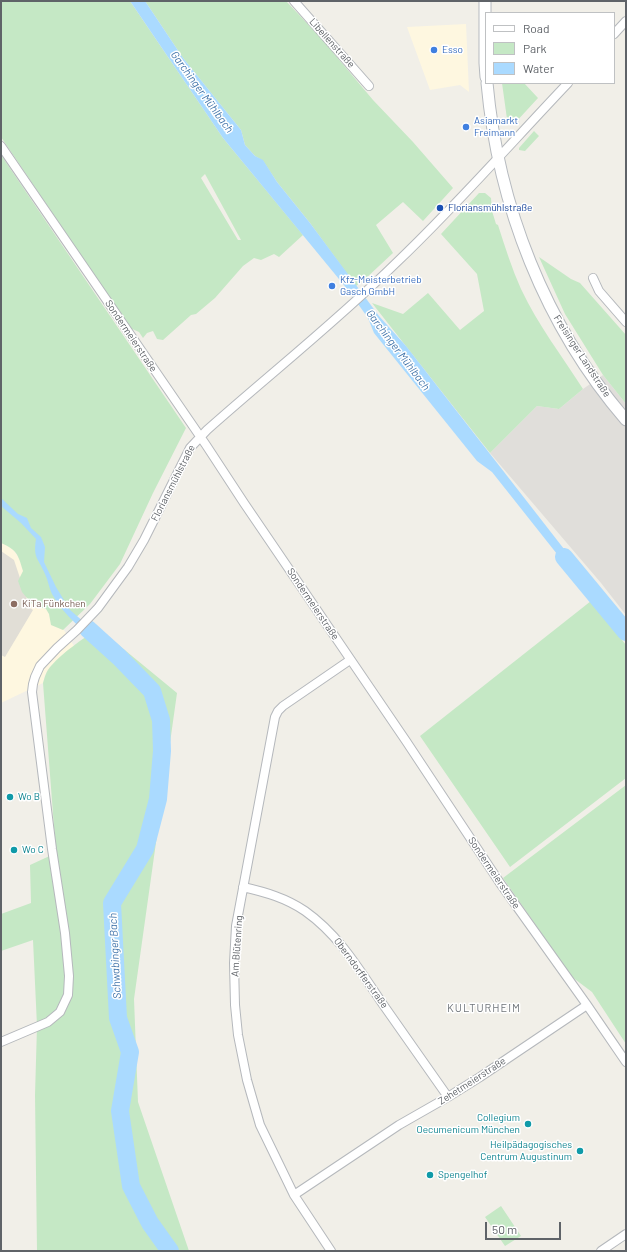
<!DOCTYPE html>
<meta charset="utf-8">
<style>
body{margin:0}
#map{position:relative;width:627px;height:1252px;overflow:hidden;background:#f1efe8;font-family:Barlow,sans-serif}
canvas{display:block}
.frame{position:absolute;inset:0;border:2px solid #5f6368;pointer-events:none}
.legend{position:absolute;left:485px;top:12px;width:130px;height:72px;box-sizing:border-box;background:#fff;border:1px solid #bfc1c3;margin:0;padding:5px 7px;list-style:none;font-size:12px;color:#5f6368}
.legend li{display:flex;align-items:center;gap:8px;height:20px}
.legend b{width:20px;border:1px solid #bfc1c3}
.scale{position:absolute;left:485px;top:1222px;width:76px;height:18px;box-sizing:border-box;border:2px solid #5f6368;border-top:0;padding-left:5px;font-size:12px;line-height:14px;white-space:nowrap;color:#5f6368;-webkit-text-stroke:3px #fff;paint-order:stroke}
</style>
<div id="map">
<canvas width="627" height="1252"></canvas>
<div class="frame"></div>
<ul class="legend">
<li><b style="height:5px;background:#fff"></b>Road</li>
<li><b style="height:11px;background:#c5e8c5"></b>Park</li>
<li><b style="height:11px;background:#aadaff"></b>Water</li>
</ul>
<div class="scale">50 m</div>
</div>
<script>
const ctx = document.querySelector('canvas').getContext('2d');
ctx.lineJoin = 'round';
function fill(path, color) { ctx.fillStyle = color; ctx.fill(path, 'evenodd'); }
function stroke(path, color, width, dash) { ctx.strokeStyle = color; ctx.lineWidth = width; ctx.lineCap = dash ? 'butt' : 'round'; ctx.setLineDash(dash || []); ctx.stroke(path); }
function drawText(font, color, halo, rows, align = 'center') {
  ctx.font = font + ' Barlow,sans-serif'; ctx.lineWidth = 3; ctx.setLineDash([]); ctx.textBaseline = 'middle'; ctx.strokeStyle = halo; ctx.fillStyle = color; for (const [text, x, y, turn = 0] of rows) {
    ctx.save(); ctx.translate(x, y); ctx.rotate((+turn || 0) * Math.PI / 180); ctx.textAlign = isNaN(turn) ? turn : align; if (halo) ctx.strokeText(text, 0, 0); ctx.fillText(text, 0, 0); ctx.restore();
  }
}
fill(new Path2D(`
 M466,24L469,92L460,85L430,90L407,27Z
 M1,530L74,646L50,667L45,675L43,683L1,703Z`), '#fef7e0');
fill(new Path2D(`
 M603,375L626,404V615L601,583L490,453L537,406L559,409L583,389Z`), '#e0deda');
fill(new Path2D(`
 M1,551L14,560L28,602L26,605L33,610L5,657L1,655Z`), '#e1ded6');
fill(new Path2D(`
 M1,1H130L223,138L303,235L279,257L274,254L261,260L254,258L243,266L215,298L196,314L191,315L163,340L157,339L153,331L147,333L143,338L139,332L130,328L1,137ZM205,174L241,240H238L201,178Z
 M145,1H286L320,37L373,100L413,142L453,188L423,221L403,202L376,225L393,253L364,280L356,286L310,223L277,182L263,161L255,156L245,145L241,130L183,58Z
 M502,83H524L538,98L515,123L510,122L507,119Z
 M534,131L539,136L525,151L519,150V148Z
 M1,155L186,428L153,493L120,564L90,604L63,630L51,625L49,614L46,609L32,604L22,592L18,581L23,571C18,554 17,550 1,543Z
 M479,193H485L491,198L492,211L496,224L498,225C505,247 512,269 521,289C538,325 562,356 583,389L559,409L537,406L490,453L372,303L403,314L428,293L460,330L484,311L477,274L441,234Z
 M539,257L571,279L580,283L626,335V404L603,375L565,314Z
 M591,601L626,645V778L510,867L420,736Z
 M98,628L177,693L134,999L138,1102L189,1251H37L35,1095L37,1026L33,940L1,951V914L31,903L30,865L56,853L43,683C45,677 46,671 51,666C64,651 82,640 98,628Z
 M626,785V1044L592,992L572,977L503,878Z
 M501,1206L521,1236L505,1246L485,1217Z`), '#c5e8c5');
fill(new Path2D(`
 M130,1H145L183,58L241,130L245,145L255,156L263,160L277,182L310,223L379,316L406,346L564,549L584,571L576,578L492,472L477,461L374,333L368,318L348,290L223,138Z
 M1,498L18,514L27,518L31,528L41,537L45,547L44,562L56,587L70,610L107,642L104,647C85,632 64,616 52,594C49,588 48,580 45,574C38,557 33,559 36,539L21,523L1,506Z
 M598,589L626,622V642L591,596Z`), '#aadaff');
stroke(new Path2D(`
 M564,557L626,632
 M88,629L119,657L152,691L161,720L162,751L158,799L145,849L112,903L118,1018L130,1052L120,1111L131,1186L150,1223L170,1251`), '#aadaff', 18);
const minor = new Path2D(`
 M294,1L369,86
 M614,34L626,21
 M1,146L206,445L244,503L406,741L500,883L587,1005L626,1062
 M593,278L599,291L626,322
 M243,887C265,892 286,898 305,911C339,935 359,969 382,1003C404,1034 426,1066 448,1097
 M1,1042L48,1022L60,1012L68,995L69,976L65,933L52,849L32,692L33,684L35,677L40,666L57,648L77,630L98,608L128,567L144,540L190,448L207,430C270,374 336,322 396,263C456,206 511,143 568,83
 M294,1195L399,1125L448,1097L480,1077L587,1005
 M331,1251L294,1195L260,1125L247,1080L238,1035L235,1005L234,963L236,926L275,717L278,711L283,706L350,660
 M601,1251L626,1234`);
const secondary = new Path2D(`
 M485,1V63L486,77
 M487,83C498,205 545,326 626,420`);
stroke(minor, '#b5b8bc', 10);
stroke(secondary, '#b6babf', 13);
stroke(minor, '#fff', 8);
stroke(secondary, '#fff', 11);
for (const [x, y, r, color] of [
 [434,50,4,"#3f7fe0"],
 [466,127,4,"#3f7fe0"],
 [440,208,4,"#1a4fb4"],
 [332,286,4,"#3f7fe0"],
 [14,604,4,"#8d6e63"],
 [10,797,4,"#0f9aa8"],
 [14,850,4,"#0f9aa8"],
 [528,1124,4,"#0f9aa8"],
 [580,1151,4,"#0f9aa8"],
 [430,1175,4,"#0f9aa8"]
]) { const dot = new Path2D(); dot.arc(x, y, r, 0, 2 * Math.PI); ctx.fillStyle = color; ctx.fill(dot); stroke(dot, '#fff', 1.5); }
drawText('10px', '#5f6368', '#fff', [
 ["Libellenstraße",332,43,48],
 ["Sondermeierstraße",131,336,56],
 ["Freisinger Landstraße",582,356,57],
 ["Floriansmühlstraße",173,483,-63],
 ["Sondermeierstraße",313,604,56],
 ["Sondermeierstraße",494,873,56],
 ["Am Blütenring",237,946,-86],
 ["Oberndorfferstraße",361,973,54],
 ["Zehetmeierstraße",472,1081,-33]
]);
drawText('10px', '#366cbe', '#fff', [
 ["Esso",442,50],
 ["Asiamarkt",474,121],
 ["Freimann",474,133],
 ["Kfz-Meisterbetrieb",340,280],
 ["Gasch GmbH",340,292]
], 'left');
drawText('10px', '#164399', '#fff', [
 ["Floriansmühlstraße",448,208]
], 'left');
drawText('10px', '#785e54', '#fff', [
 ["KiTa Fünkchen",22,604]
], 'left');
drawText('10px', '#0d838f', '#fff', [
 ["Wo B",18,797],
 ["Wo C",22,850],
 ["Collegium",520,1118,"right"],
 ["Oecumenicum München",520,1130,"right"],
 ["Heilpädagogisches",572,1145,"right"],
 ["Centrum Augustinum",572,1157,"right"],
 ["Spengelhof",438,1175]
], 'left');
drawText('italic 11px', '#4174aa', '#fff', [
 ["Garchinger Mühlbach",202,92,54],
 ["Garchinger Mühlbach",398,350,53],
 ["Schwabinger Bach",115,956,-93]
]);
ctx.letterSpacing = '1px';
drawText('11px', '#70757a', '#fff', [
 ["KULTURHEIM",484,1008]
]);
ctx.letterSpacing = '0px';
</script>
